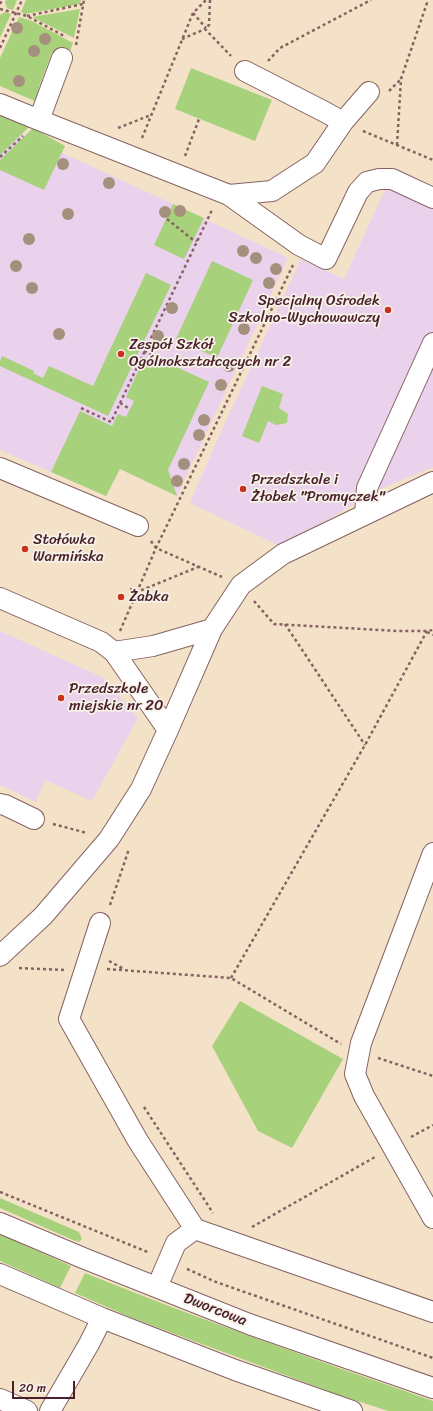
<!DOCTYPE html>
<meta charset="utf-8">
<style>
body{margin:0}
#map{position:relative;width:433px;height:1411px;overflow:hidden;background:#f4e2c8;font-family:Sriracha,sans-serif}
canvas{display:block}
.scale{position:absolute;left:12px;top:1381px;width:63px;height:18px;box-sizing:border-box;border:2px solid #4a1f2b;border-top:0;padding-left:5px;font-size:12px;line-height:14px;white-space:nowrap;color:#4a1f2b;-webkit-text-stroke:3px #f7f3e8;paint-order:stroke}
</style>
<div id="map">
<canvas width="433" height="1411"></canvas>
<div class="scale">20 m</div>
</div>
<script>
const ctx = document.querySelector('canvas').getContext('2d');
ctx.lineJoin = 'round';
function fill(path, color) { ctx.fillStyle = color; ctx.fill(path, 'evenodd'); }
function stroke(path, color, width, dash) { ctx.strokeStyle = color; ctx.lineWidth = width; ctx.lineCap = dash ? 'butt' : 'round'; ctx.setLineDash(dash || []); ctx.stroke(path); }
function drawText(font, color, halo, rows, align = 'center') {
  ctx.font = font + ' Sriracha,sans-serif'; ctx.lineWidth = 3.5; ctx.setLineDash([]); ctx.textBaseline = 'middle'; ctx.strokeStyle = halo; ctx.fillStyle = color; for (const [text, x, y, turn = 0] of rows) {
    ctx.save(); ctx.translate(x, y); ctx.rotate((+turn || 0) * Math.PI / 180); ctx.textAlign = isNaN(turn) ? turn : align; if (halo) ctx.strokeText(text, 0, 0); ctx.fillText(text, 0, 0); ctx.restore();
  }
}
fill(new Path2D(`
 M0,124L173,204L288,258L177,496L120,469L106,496L0,450Z
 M395,168L433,186V467L376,491L282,547L190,503L220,434L301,259L344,279Z
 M0,631L104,678L138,718L92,801L45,780L36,802L0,785Z`), '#ead1ec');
fill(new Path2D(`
 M6,0H17L13,10L7,8L5,2Z
 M26,0H81L80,4L25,14L21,12Z
 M80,9L74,38L32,17Z
 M5,12L11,14L0,38V15Z
 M19,17L32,21L73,43L68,57L52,52L38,90L42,96L37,102L0,86V58Z
 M191,68L272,100L255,141L175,109Z
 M0,115L29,127L0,155Z
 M33,128L65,146L44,190L0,170V160Z
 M173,204L204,218L184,259L154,245Z
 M212,261L253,280L217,358L176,339Z
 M146,273L171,285L108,416L0,366V361L2,356L34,371L33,373L43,378L49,366L93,386Z
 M145,357L153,361L155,357L209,382L168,470L177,496L120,469L106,496L51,472L80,411L112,426L118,414L126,417L134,401L126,397Z
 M262,386L283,394L279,408L288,414L287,423L276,425L268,421L259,443L242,436Z
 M240,1001L343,1059L292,1148L258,1131L212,1046Z
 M0,1198L79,1232L82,1239L79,1242L73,1240L0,1208Z
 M0,1234L71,1266L60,1288L0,1261Z
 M85,1273C199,1319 316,1360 433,1401V1411H388L336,1394L132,1318L75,1293Z`), '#a8d17c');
const minor = new Path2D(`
 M62,58L39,120L229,195L299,245L326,259L358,192L367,182L379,179H392L433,198
 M245,71L325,112L343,122
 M0,104L39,120
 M229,195L272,191L315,163L343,122L369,92
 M0,468L138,526
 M365,514L367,488L433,343
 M0,598L101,642L114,652L168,730
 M114,652L153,646L212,629
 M0,804L5,805L34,819
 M433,853L361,1043L355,1074L364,1096L433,1218
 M100,923L69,1019L138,1141L195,1229L433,1312
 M0,956L43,916L109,839L141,789L168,730L212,629L241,585L283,554L433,482
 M0,1223L83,1258L249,1324L433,1388
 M0,1274L102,1318L235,1370L352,1411
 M157,1287L176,1243L195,1229
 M0,1399L27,1411
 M50,1411L89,1344L102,1318`);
stroke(minor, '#866362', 22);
stroke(new Path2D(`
 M210,0L209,25L205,29L231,56
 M0,4L2,0
 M0,9L27,16L66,37
 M193,13L206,28
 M27,16L83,4
 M182,39L205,29
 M76,45L84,0
 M0,48L22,0
 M268,61L280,48L371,0
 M389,91L401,79
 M118,128L151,115
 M363,131L433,160
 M142,138L193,13L206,0
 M397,145L401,79L428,0
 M185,156L199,119
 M0,157L23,136
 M167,219L192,239L197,241
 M144,351L155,357
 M120,403L130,409
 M81,408L111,422L212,210
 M151,541L156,548L222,577
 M130,589L137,592L198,567
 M254,601L274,624L398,631H427L433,630
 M285,624L365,745
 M120,631L156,548L293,265
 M427,632L433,635
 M53,824L87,833
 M110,905L129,849
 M109,961L124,969
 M19,968L64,970
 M107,969L231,978L341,1044
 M231,978L365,745L427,631
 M378,1058L433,1076
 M144,1107L213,1213
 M411,1137L433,1125
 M0,1192L150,1253
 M252,1227L375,1157
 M187,1269L216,1282L433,1358`), '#866362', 2.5, [3, 3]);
stroke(minor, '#fff', 20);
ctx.fillStyle = '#a4907d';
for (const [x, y] of [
 [17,28],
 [45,39],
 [34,51],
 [19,81],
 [63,164],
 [109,183],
 [180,211],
 [165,212],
 [68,214],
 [29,239],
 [243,251],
 [256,258],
 [16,266],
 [276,269],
 [269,283],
 [32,288],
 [172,308],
 [244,329],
 [59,334],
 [158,336],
 [229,366],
 [221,385],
 [204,420],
 [199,435],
 [184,464],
 [177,481]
]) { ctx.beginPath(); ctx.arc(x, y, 6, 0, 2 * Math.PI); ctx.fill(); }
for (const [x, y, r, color] of [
 [388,310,4,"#c8321e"],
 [121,354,4,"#c8321e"],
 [243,489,4,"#c8321e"],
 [25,549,4,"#c8321e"],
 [121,597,4,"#c8321e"],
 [61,698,4,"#c8321e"]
]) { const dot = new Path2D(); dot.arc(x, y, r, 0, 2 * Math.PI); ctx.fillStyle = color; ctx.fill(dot); stroke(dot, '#f7f3e8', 1.5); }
drawText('15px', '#4a1f2b', '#f7f3e8', [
 ["Specjalny Ośrodek",380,301,"right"],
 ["Szkolno-Wychowawczy",380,318,"right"],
 ["Zespół Szkół",129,345],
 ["Ogólnokształcących nr 2",129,362],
 ["Przedszkole i",251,480],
 ["Żłobek \"Promyczek\"",251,497],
 ["Stołówka",33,540],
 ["Warmińska",33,557],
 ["Żabka",129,597],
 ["Przedszkole",69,689],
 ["miejskie nr 20",69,706]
], 'left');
drawText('15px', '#4a1f2b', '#f7f3e8', [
 ["Dworcowa",215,1310,21]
]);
</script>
